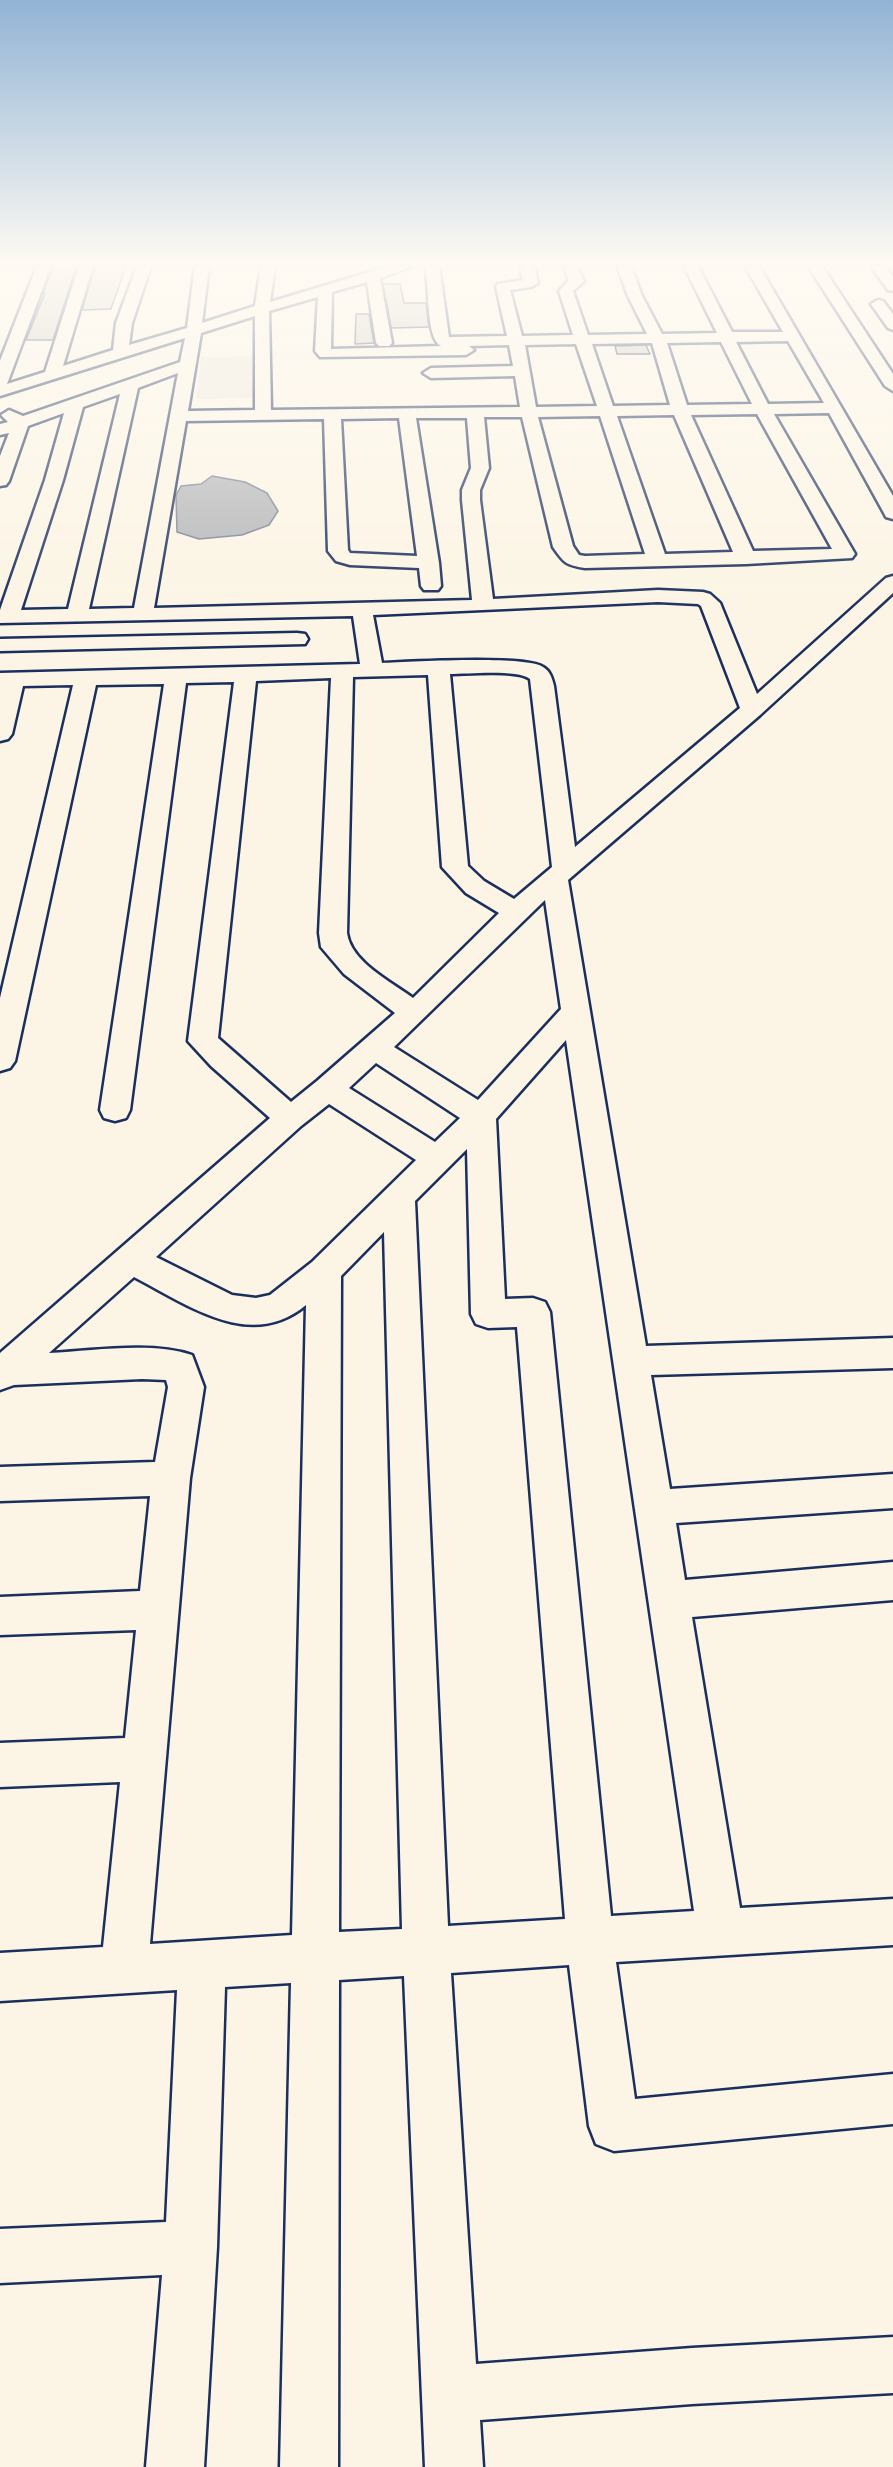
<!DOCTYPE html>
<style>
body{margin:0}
canvas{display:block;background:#fcf5e5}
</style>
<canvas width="893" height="2467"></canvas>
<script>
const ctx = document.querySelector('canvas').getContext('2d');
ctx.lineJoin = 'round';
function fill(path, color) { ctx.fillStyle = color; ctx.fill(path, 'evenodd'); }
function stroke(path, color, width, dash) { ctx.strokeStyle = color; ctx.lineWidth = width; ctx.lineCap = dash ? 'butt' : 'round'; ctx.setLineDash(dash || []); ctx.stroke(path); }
fill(new Path2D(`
 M263,356L261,398L196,399L201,357Z`), '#ece7dc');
const water = new Path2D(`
 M212,476L245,482L267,493L278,511L269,525L242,535L199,539L177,532L176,495L181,486L201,484Z`);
fill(water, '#b2b4b8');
stroke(water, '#767f94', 1.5);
const building = new Path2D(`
 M126,266L111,309L82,310L95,267Z
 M53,267H76L53,340H26L45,293H43Z
 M383,284H400L404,303H426L429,327L391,328Z
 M356,314H369L374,343L355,344Z
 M646,345L650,354H617L615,346Z`);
fill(building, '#c8c7c6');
stroke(building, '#1b2f5e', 1.5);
const minor = new Path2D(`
 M37,266H51L7,384L45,372L79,266H93L63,366L113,350L116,323L137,266H151L132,323L129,345L187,328L195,266H209L202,323L255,306L261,266H275L270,302L390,266H413L380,278L392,343L389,346H379L376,343L367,282L332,292L331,349L441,346C425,338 430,285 425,266H439L449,337L507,336L496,287L498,284L523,280L520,266H534L538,283L531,287L510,290L522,336L573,335L559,291L569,280L563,266H577L584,281L573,291L588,335L647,334L628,296L617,266H631L642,296L662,334L717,333L684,266H698L732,332H783L745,266H759L893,496V519L886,517L884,513L829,413L774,414L855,554L852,558L746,564L585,568C566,565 564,563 553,547L522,417H484L489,468L480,490V500L493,599L658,590L703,592L710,594L720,603L757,694L886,578L893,576V593L760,715L568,880L646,1346L893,1338V1368L651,1375L670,1489L893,1474V1508L676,1523L685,1580L893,1562V1600L692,1617L740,1908L893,1899V1945L616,1962L635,2099L893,2074V2124L614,2151L596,2144L589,2126L569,1965L451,1973L476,2364L692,2348L893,2337V2393L692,2404L480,2420L483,2467H425L404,1976L339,1980L338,2467H280L291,1983L225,1987L217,2247L204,2467H146L162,2275L0,2283V2229L166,2222L177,1990L0,2001V1953L103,1947L120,1782L0,1787V1743L125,1738L136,1630L0,1635V1597L140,1591L150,1496L0,1501V1467L155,1462L168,1387L166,1380L142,1379L14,1385L0,1390V1353L270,1118L211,1066L188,1041L234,682L186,683L130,1110L126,1118L115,1121L104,1118L100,1110L164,684L96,685L15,1061L10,1068L0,1071V998L73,685L23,686L12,734L8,739L0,741V673L360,664L353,616L0,623V610L45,480L64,413L28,426L9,481L6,485L0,486V456L9,433L0,435V424L8,422L1,415L9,410L23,416L180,362L185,338L0,396V361ZM318,297L315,351L320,357L466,355L474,350L469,346L509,345L513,366L431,368L423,373L431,378L515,376L520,407L271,410L269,311ZM255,316V410L188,411L201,333ZM788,341L824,403L768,404L736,342ZM721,342L752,404L687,405L667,343ZM652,343L670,405L613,406L592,344ZM576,344L597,406L536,407L525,345ZM178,373L134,608L89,609L138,388ZM120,394L68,609L21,610L63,480L83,407ZM757,414L832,549L753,551L691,415ZM674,415L733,552L665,554L617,416ZM600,416L645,554L585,556L579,555L573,546L538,417ZM399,418L417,556L350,553L348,550L341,419ZM416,418H467L471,468L462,490V500L472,600L154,608L186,421L324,419L328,551L336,561L350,565L419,568L421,586L424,590H438L441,586L439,563ZM658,602L698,604L701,606L740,708L575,847L554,686C552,678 550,671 543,667C526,655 408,662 382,663L373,615ZM450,674C467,674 518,669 530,679L552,867L514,899L484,881L468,866ZM428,675L442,867L466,893L499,913L413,998C390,981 351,962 347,933L353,677ZM331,678L319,933L321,947L344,974L395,1013L317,1081L291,1102L218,1038L256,681ZM545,900L561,1009L478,1100L394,1047ZM566,1040L694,1911L611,1916L550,1312L545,1302L533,1298L505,1299L496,1119ZM376,1063L460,1118L435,1142L349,1088ZM329,1104L416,1160L312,1262L270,1295L256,1298L232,1295L156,1257L301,1126ZM467,1149L471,1314L476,1324L488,1328L517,1327L565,1919L448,1926L415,1201ZM384,1232L402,1929L339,1932L341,1276ZM134,1277C187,1304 250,1352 306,1305L292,1935L150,1944L190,1478L204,1387L192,1355C151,1341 92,1351 49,1353Z
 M808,266H822L893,374V391L885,386Z
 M871,266H885L893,277V291L888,290Z
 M878,300L883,301L893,314V330L888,328L871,304Z
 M297,633L305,634L308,639L305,644L0,651V639Z`);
stroke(minor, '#1b2f5e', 5);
fill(minor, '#fcf5e5');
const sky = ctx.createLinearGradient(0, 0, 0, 612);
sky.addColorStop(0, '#92b4d5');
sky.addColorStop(0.43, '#fefaf3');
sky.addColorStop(1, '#fefaf300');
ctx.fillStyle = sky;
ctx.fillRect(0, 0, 893, 612);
</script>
